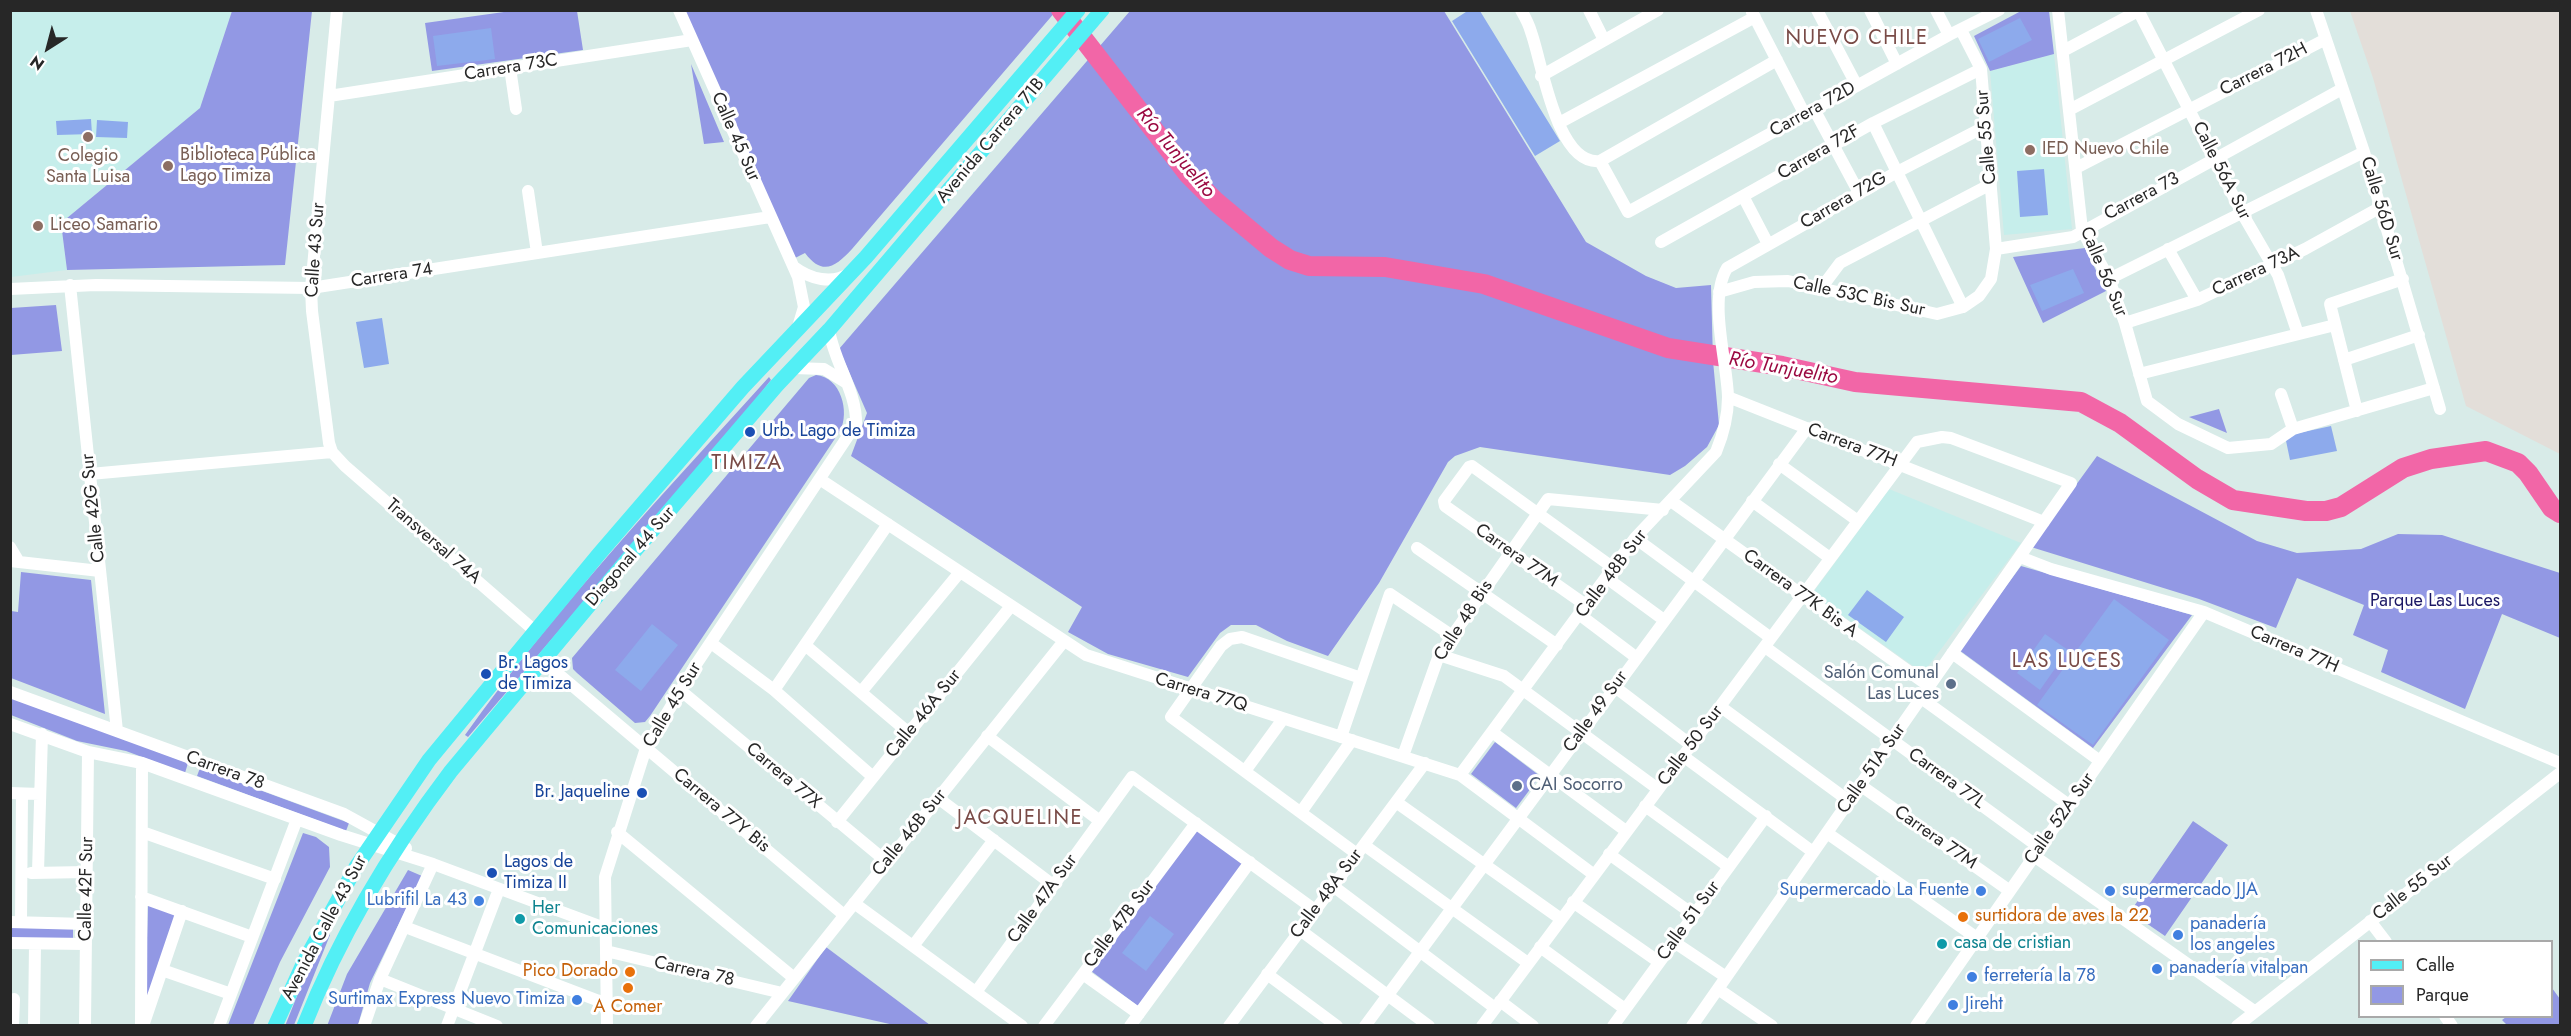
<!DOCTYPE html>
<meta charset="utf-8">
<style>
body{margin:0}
#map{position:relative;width:2571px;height:1036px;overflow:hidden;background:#d8ebe8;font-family:Jost,sans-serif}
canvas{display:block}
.frame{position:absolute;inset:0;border:12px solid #272727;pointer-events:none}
.legend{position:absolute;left:2358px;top:940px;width:195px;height:78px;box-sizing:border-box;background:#fff;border:2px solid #a9a9a9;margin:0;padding:8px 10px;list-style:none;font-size:18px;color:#272727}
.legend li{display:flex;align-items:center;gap:12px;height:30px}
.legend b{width:30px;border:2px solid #a9a9a9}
.north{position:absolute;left:18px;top:18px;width:60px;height:60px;-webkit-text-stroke:4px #fff;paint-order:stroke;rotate:216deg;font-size:16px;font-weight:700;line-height:24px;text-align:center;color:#272727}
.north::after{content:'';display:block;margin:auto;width:21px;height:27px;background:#272727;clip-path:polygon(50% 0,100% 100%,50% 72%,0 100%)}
</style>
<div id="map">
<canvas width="2571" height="1036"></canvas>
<div class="frame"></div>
<ul class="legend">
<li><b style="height:8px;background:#53eff5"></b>Calle</li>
<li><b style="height:16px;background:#9298e4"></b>Parque</li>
</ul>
<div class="north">N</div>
</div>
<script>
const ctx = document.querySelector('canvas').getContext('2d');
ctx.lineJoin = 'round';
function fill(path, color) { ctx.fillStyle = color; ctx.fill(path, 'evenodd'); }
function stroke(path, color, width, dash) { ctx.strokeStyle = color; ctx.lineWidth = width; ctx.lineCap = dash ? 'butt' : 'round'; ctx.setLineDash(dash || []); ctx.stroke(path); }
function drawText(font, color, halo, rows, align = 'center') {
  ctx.font = font + ' Jost,sans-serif'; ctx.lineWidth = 6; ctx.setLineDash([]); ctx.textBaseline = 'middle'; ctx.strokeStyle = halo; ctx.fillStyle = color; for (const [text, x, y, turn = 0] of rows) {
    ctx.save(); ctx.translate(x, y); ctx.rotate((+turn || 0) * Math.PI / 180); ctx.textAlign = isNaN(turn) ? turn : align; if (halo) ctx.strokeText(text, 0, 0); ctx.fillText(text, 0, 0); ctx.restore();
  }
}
fill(new Path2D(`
 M2350,11H2560V454L2466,406L2373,78Z`), '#e3ded9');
fill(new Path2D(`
 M10,11H232L200,108L61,223L67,270L11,277Z
 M2054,54L2072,229L2004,235L1990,71Z
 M1889,489L2021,543L1923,673L1812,594Z`), '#c6eeeb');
fill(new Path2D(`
 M232,11H312L285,265L67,270L61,223L200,108Z
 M511,11H577L583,50L432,71L425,23Z
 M685,11H1056L852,249C836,266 823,277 805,253L795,258Z
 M1130,11H1444L1586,242L1646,276L1676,288L1711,285L1713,361L1719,425L1707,447L1685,466L1670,475L1480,447L1455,456L1448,462L1379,583L1328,656L1287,641L1256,625H1231L1220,633L1188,677L1108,654L1068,632L1082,607L851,456L867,413L839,349Z
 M2021,11H2049L2054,54L1990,71L1974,36Z
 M691,64L724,142L704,144Z
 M2085,248L2106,291L2043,323L2013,257Z
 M56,305L62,351L11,355V308Z
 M816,375C841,377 850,412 840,431L650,716L645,722L635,723L577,673L573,669L572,658L809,378Z
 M769,377L771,380L747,411L468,737L465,735C556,607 664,493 769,377Z
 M2219,409L2227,433L2189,417Z
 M2097,456L2257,541L2297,553L2361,549L2398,534L2442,535L2560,573V638L2502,614L2465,709L2381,672L2388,650L2353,635L2364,605L2297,578L2276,628L2199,599L2031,547Z
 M2021,566L2192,615L2093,748L1959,650Z
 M21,572L91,580L105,714L11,678V611L18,612Z
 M11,697L188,763L185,773L126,751L77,741L11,715Z
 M1495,742L1540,776L1516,808L1471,774Z
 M200,768L349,823L346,831L197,776Z
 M2193,821L2228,845L2165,936L2130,912Z
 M1196,829L1243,864L1138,1006L1091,971Z
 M303,833L316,837L329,847L330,867L280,962L253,1025H228Z
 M408,870L422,876L370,983L358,1025L327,1026L347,974Z
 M148,904L178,914L145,1005Z
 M11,926L73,928V940L11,939Z
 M327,932L330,935L294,1025L285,1026L309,966Z
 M826,947L930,1025H894L788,1001Z
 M2552,988L2560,999V1025H2507L2502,1020L2506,1017L2552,1016Z`), '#9298e4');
fill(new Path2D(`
 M1469,10L1480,11L1560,141L1535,156L1452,21Z
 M2020,18L2032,40L1989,62L1978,39Z
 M491,28L495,59L437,66L433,36Z
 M91,119L92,134L57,135L56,121Z
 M97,120L128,122L127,138L96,137Z
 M2044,169L2048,215L2020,217L2017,171Z
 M2073,269L2084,293L2042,311L2030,285Z
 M382,318L389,364L364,368L356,322Z
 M2331,426L2337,451L2290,460L2285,436Z
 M1867,590L1904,617L1886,642L1848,615Z
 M2114,599L2169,640L2093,745L2037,705Z
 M652,624L678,645L641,691L615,670Z
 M2045,634L2068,650L2040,690L2017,673Z
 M1150,916L1174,934L1146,971L1122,953Z`), '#8daaec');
stroke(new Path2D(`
 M1061,10L1188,174L1216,202L1271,248L1290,260L1309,266L1385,267L1484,284L1668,348L1782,366L1855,382L2081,402L2120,423L2197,479L2233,500L2306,511H2326L2341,507L2403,468L2431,459L2486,451L2518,463L2528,473L2552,508L2560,513`), '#f266a7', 20);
stroke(new Path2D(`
 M337,10L311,288L312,311L329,443L332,452L345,466L535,631
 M679,10L798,277L804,307L798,327
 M1521,10C1525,17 1529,24 1531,32C1542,61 1556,166 1600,161L1628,212L1949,35L1999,10
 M1589,10L1604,40
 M1817,10L1857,86
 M1870,10L1897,64
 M1936,10L1949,35
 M2058,10L2082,230L2109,279L2125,323L2147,401L2178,424L2228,448L2271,444L2293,429L2434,388
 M2138,10L2242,213L2278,275L2298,334
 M2316,10L2364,152L2440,409
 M1752,12L1805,115
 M2063,51L2140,10
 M510,68L516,109
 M1541,76L1658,10
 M329,96L692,40
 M1814,109L1859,193
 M2069,110L2259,10
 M1559,123L1755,17
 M1873,123L1963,307
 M1600,161L1777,60
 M2076,168L2326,39
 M528,191L537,253
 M1743,196L1768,244
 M1661,242L1873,123L1981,69
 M1996,249L2073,237L2342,89
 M2168,249L2197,300
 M794,267C810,279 832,285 850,273
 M2109,279L2364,152
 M70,285L117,731
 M1822,287L1840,263L1991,184
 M10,289L96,285L311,288L770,217
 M1719,292L1754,282L1788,281L1937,314L1963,307L1979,296L1991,279L1996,249L1981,69L1961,30
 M2125,323L2197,300L2305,249L2381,207
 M2344,360L2419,335
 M793,368L824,369L845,382
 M2139,374L2335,325
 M2281,394L2293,429
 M1728,397L2044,522
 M2357,411L2330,304L2403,279
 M1779,464L1858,521
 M90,474L332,452
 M821,480L1086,655L1460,775L1593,874
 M1671,501L1929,686
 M1752,501L1830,558
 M1635,538L1771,638
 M10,547L19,562
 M1417,548L1557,645
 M2020,557L2051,569L2204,612L2560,763
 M10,561L100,571
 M1608,579L1664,620
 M1587,606L1445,506L1444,501L1469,467L1472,466L1615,569
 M1580,615L1637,658
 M711,643L774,690L873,777
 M805,645L909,733
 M1765,647L2040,848
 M1952,653L2100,761
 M1439,655L1504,676L1658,789
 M543,661L844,915
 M1615,687L1691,745
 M680,690L887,862
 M774,690L888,524
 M10,692L344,814L406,848
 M861,692L960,572
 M1921,698L2069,805
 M1721,707L1849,801
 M10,724L88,752L142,763L341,835L433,864L605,928
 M1492,732L1626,831
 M987,736L1100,821
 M1341,737L1390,594L1451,635
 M1403,756L1439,655L1548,499L1663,510
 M1683,756L1813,852
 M1245,771L1283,719
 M1460,775L1635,538L1716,452C1723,435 1728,416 1728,397C1727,360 1708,300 1727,268L1897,172L1986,126
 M1860,785L2010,891
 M10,793L40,794
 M938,798L1053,885
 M1396,802L1561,919
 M1645,806L1729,867
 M1301,812L1352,740
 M837,822L1011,606
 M142,832L275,879
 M617,832L794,978
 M1827,833L1977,938
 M1364,845L1528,963
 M1357,854L1171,717L1221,646L1230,639L1242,637L1361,678
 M1609,854L1694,915
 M2034,856L2254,1011
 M38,872L42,734
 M31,873L87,872
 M1333,886L1495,1008
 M141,897L252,937
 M1573,902L1659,962
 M854,903L1022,1026
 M2370,921L2386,942
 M10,922L86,924
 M21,922L22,794
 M405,927L607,1004
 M1300,930L1429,1026
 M1674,942L1726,977
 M10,943L86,944
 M913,946L994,840
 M1540,947L1625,1009
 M606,951L782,993
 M162,970L231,994
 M1083,974L1139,1014
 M1267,974L1337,1026
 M380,979L497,1026
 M1718,989L1772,1026
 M976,992L1132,777L1315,910
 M1500,1001L1533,1026
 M2445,1016L2452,1026
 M144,1023L182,911
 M13,1026L14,999
 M34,1026L35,944
 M85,1026L88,752
 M141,1026L142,763
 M219,1026L297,819
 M364,1026L380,979L433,864
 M447,1026L499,889
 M607,1026L605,877L646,748L697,663L856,424C857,392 834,362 829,330
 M756,1026L1064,641
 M1044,1026L1196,823
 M1130,1026L1250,862
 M1229,1026L1425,763
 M1365,1026L1807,428
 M1482,1026L1917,442L1942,437L1951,438L2071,483L1692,1026
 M1613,1026L1766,816
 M1916,1026L2204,612
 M2237,1026L2560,773`), '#fff', 12);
stroke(new Path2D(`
 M275,1026L304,962L356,867L429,760L599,554L743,387L866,257L1078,10
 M304,1026C341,932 391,850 451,771L627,560L777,385L829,330L1102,10`), '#53eff5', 15);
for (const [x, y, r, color] of [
 [88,137,6,"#8d6e63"],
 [2030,150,6,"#8d6e63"],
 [168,166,6,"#8d6e63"],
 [38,226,6,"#8d6e63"],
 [750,432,6,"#1a4fb4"],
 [486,674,6,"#1a4fb4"],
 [1951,684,6,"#5c6f8a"],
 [1517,786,6,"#5c6f8a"],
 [642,793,6,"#1a4fb4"],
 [492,873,6,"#1a4fb4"],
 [1981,891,6,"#3f7fe0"],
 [2110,891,6,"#3f7fe0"],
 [479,901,6,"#3f7fe0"],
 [1963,917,6,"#e8710a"],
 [520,919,6,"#0f9aa8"],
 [2178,935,6,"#3f7fe0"],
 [1942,944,6,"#0f9aa8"],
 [2157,969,6,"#3f7fe0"],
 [630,972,6,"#e8710a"],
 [1972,977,6,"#3f7fe0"],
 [628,988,6,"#e8710a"],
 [577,1000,6,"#3f7fe0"],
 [1953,1005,6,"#3f7fe0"]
]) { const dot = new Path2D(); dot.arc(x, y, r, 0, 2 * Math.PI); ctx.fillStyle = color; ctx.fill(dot); stroke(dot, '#fff', 2); }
drawText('18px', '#272727', '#fff', [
 ["Carrera 73C",511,68,-9],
 ["Carrera 72H",2264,70,-27],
 ["Carrera 72D",1813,110,-29],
 ["Calle 45 Sur",735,137,66],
 ["Calle 55 Sur",1987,137,-95],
 ["Avenida Carrera 71B",991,141,-50],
 ["Carrera 72F",1819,153,-30],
 ["Calle 56A Sur",2221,171,63],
 ["Carrera 73",2142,197,-28],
 ["Carrera 72G",1844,201,-30],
 ["Calle 56D Sur",2381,209,73],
 ["Calle 43 Sur",316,250,-86],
 ["Calle 56 Sur",2103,272,67],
 ["Carrera 73A",2256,272,-25],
 ["Carrera 74",392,276,-9],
 ["Calle 53C Bis Sur",1859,297,12],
 ["Carrera 77H",1852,446,21],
 ["Calle 42G Sur",94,508,-96],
 ["Transversal 74A",433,542,41],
 ["Carrera 77M",1516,556,35],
 ["Diagonal 44 Sur",631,557,-49],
 ["Calle 48B Sur",1612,574,-53],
 ["Carrera 77K Bis A",1800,594,36],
 ["Calle 48 Bis",1464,621,-57],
 ["Carrera 77H",2294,650,23],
 ["Carrera 77Q",1201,693,17],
 ["Calle 45 Sur",673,705,-59],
 ["Calle 49 Sur",1596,712,-54],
 ["Calle 46A Sur",924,714,-51],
 ["Calle 50 Sur",1691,746,-53],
 ["Calle 51A Sur",1872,769,-55],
 ["Carrera 78",225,771,20],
 ["Carrera 77X",783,776,40],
 ["Carrera 77L",1946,779,36],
 ["Carrera 77Y Bis",721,811,40],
 ["Calle 52A Sur",2060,819,-55],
 ["Calle 46B Sur",910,833,-51],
 ["Carrera 77M",1935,838,35],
 ["Calle 55 Sur",2413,888,-38],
 ["Calle 42F Sur",87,889,-89],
 ["Calle 48A Sur",1327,894,-53],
 ["Calle 47A Sur",1043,899,-54],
 ["Calle 51 Sur",1689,921,-54],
 ["Calle 47B Sur",1120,924,-53],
 ["Avenida Calle 43 Sur",325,928,-62],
 ["Carrera 78",694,972,13]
]);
drawText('18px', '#785e54', '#fff', [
 ["IED Nuevo Chile",2042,150],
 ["Biblioteca Pública",180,156],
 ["Lago Timiza",180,177],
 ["Colegio",88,157,"center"],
 ["Santa Luisa",88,178,"center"],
 ["Liceo Samario",50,226]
], 'left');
drawText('18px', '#164399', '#fff', [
 ["Urb. Lago de Timiza",762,432],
 ["Br. Lagos",498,664],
 ["de Timiza",498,685],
 ["Br. Jaqueline",630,793,"right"],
 ["Lagos de",504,863],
 ["Timiza II",504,884]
], 'left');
drawText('18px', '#1b1765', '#fff', [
 ["Parque Las Luces",2435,602]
]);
drawText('18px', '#4e5e75', '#fff', [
 ["Salón Comunal",1939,674],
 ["Las Luces",1939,695],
 ["CAI Socorro",1529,786,"left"]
], 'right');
drawText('18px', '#366cbe', '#fff', [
 ["Supermercado La Fuente",1969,891,"right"],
 ["supermercado JJA",2122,891],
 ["Lubrifil La 43",467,901,"right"],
 ["panadería",2190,925],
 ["los angeles",2190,946],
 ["panadería vitalpan",2169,969],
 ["ferretería la 78",1984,977],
 ["Surtimax Express Nuevo Timiza",565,1000,"right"],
 ["Jireht",1965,1005]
], 'left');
drawText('18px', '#0d838f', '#fff', [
 ["Her",532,909],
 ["Comunicaciones",532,930],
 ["casa de cristian",1954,944]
], 'left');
drawText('18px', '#c56008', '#fff', [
 ["surtidora de aves la 22",1975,917],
 ["Pico Dorado",618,972,"right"],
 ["A Comer",628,1008,"center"]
], 'left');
ctx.letterSpacing = '1.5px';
drawText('20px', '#794b47', '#fff', [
 ["NUEVO CHILE",1857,39],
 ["LAS LUCES",2067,662],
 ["JACQUELINE",1020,819]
]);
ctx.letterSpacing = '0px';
drawText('italic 20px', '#9a0941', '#fff', [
 ["Río Tunjuelito",1175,153,50],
 ["Río Tunjuelito",1783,369,10]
]);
ctx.letterSpacing = '1.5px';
drawText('21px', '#794b47', '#fff', [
 ["TIMIZA",747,464]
]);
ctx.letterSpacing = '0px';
</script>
